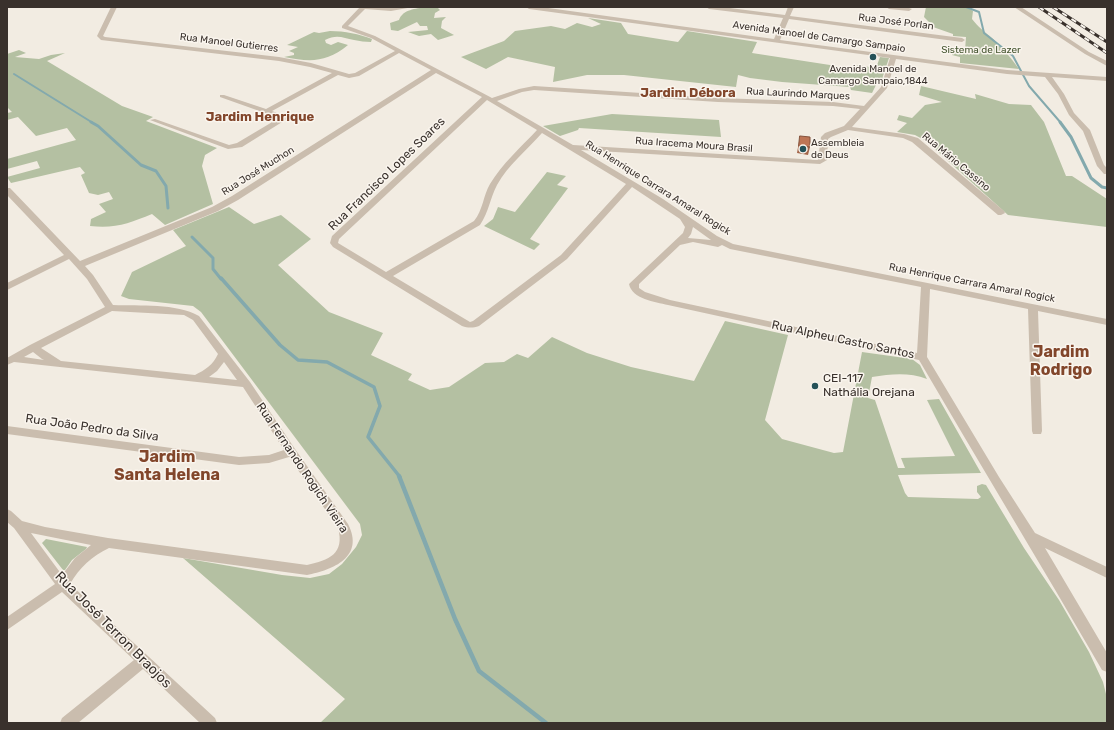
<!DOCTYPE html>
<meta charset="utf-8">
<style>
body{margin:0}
#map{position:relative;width:1114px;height:730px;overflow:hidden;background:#f2ece2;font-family:Rubik,sans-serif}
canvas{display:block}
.frame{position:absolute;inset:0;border:8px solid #39312c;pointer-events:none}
</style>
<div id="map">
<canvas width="1114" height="730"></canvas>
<div class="frame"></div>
</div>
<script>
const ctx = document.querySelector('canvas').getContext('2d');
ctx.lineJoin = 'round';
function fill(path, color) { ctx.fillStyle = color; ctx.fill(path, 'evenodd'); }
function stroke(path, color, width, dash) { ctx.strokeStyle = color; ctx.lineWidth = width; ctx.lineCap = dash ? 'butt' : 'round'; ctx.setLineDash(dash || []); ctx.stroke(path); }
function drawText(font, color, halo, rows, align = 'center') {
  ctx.font = font + ' Rubik,sans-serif'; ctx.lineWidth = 3; ctx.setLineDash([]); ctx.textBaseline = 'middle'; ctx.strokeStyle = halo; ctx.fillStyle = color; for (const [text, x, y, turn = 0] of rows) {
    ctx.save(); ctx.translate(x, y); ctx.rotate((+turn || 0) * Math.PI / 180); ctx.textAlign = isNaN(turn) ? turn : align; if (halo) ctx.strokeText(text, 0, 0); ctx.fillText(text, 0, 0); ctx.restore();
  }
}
fill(new Path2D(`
 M425,7H437L440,10L435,13L434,18L446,17L442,21L441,28L454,35L438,40L431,34L419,36L408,32L428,30L427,26H420L417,22L398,31L391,30L390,23L399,20C403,9 416,9 425,7Z
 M926,7H966L973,11L972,19C978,27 985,32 992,38C1002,47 1011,58 1019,69L960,63V57L952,55V49L965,50L966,37L953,36V34L933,27V23L929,22L924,17Z
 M588,18L621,23L628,34L678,42L687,31L757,42L752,53L856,69L857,65L876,68L880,57L889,58L882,79H879L872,93L851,90L850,87L782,82L750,78L738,75L736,87L624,75H587L553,82L555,67L508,57L486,69L461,57L504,41L515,31L551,26L565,29L577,23L592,27L601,24Z
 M330,31C345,31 359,34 372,39L371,42C365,42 360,41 354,40C343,38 337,34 325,40L326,43L331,45L338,42L348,45C326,63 310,62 284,57L294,55V53L289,51L298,47L287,45L314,32L319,33Z
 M19,50L26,53L15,57L39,59L51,55L65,53L47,61L122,106L153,117L146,121L217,148L205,155L202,166L213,204L165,225L152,214C130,223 115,229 90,226L91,219L106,212L99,204L113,199L109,192L98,195L89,193L81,175L85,173L80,167L11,183L7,177L40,168L37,161L7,169V159L76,140L67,128L36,136L18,117L7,120V113L12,112L7,107V54Z
 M921,86L976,99L975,94L1009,104L1031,105L1044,122L1066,176H1072L1107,199V227L1008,215L926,141L915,135L897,132L907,123L897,120L899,115L912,118L925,105L942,102L919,95Z
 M612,114L719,120L721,137L579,128L578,130L560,136L543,126Z
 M547,172L566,176L557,185L568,188L530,239L540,244L534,250L484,226L493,219L498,207L515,212Z
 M229,207L254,224L281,215L311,239L278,265L329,312L383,333L371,355L412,374L408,380L430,390L449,387L485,363L504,362L517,354L528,358L552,337L587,353L631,367L694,381L725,321L788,335L765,420L782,439L834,453L843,452L862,352L912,359L920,365L927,379C909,372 891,374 872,377L868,398L875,400L898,468H905L901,458L955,456L927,400L939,399L981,473L898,475L905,493L908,497L978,499L981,497L977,492V486L982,484L986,485L1024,548L1059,600L1089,652L1103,682L1107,698V723H320L345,699L183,558L282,575L310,578L329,574L342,564L356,547L362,535L360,524L201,312L193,306L129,299L121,296L132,272L186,246L173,230Z
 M46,539L87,547L86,549L72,560L65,570H63L42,543Z`), '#b4c0a2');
stroke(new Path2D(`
 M966,7L979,12L984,33L1013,56L1029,86L1061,123
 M14,74L93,123`), '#83a9ad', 2);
stroke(new Path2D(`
 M91,122L98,126L141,165L156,171L166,186L168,208
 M1060,122L1071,137L1091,178L1102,187L1107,188
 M192,237L213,258V269L221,279`), '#83a9ad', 3);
stroke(new Path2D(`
 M221,278L280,345L298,360L327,362L374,387L380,406L368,437L400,477`), '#83a9ad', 3.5);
stroke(new Path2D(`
 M399,476L455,619L479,671L546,723`), '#83a9ad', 4.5);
fill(new Path2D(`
 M111,7H117L103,36L105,37L279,57L311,63L349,74L355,73L395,51L371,38L342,28V26L360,7H413L391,11L365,9L348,26L375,36L492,98L519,89L534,86L718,98L833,102L864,106L881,87L890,58L529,9L526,7H541L774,39L783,18L709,9L706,7H722L785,15L788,7H794L790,16L962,38L965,40L962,42L789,19L780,40L1007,70L1107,77V81L1052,77L1064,94L1074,113L1090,130L1104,165L1107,168V174H1104L1097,166L1083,131L1069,115L1058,94L1045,77L1007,74L896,59L887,88L852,127L904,134L918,138L1004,211L1005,213L1001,215H998L912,142L903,138L848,130L831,137L828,139L827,160L820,164L581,150L663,199L717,236L733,244L1107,319V325L1038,311L1042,431L1041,434H1033L1032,431L1028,309L930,289L927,357L999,477L1035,533L1107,567V578L1045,548L1107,653V672L1102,670C1042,566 979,463 919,360L668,305C655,302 632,299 629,284L683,233L685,227L680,219L632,187L567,259L479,326C473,328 468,328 462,326L333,247L330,243L332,236L482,97L436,73L238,200L218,211L85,266L93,275L113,305C140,306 176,303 199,316L250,382L295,449L348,524C365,557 333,570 307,575L109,548C92,556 79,568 70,584L215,718L217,723H200L143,669L78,723H60L62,718L134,660L62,592L7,630V617L55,584L14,528L7,522V509L11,511L22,521L45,527L108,538L307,565C329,560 345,554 338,528L289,457L269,463L239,465L7,434V426L239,457L269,455L284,450L243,387L14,362L7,365V358L30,345L105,307L87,279L69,259L7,290V283L64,255L7,195V188H10L80,261L212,207L232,196L431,70L399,53L359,76L349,78L338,75L272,111L287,117V119L242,147L228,149L150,120L155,119L229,145L237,143L279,118L220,97V95H224L266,109L332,73L310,67L279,61L101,40L97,36ZM534,90L718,102L833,106L860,109L844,126L825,133L821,137L818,160L573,145L497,101L522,92ZM487,100L537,130C521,147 502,164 490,184C483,196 483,210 474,221L386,272L338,243L339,239ZM542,133L626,184L561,255L473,321L470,322L393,276L480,225C489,212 490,198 497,185C508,165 527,150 542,133ZM693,227L711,240L688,238L691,234ZM693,242L718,247L722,245L730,249L921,287L917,353L670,300L645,292L639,288V284L680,245ZM112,311L184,315L193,320L218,354C213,365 205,370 195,375L61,361L41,348ZM33,352L42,359L44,360L24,357ZM224,362L237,380L209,377L217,371ZM31,533L91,545L75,558L62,575Z
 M886,7H906L912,9L909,11L889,9Z
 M1014,7H1021L1089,52L1107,61V66L1085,54Z`), '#cabdae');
const rail = new Path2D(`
 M1039,7L1107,53
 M1053,7L1107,42`);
stroke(rail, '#39312c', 3);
stroke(rail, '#faf5ee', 2, [5.5]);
fill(new Path2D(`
 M800,136L810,147L808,155L797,153Z`), '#a36549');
const building = new Path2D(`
 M800,136L810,137V147L799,146Z`);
fill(building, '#bd7555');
stroke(building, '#84523c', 1);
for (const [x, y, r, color] of [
 [873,57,4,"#245158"],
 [803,149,4,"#245158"],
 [815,386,4,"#245158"]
]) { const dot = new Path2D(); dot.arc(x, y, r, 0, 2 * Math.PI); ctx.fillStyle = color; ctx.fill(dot); stroke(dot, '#faf5ee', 1.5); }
drawText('10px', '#39312c', '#faf5ee', [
 ["Rua José Porlan",896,22,7],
 ["Avenida Manoel de Camargo Sampaio",819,37,8],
 ["Rua Manoel Gutierres",229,43,7],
 ["Rua Laurindo Marques",798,94,3],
 ["Rua Iracema Moura Brasil",694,145,4],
 ["Rua Mário Cassino",956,162,40],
 ["Rua José Muchon",258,171,-32],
 ["Rua Henrique Carrara Amaral Rogick",658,188,32],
 ["Rua Henrique Carrara Amaral Rogick",972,283,11]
]);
drawText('10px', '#465631', '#faf5ee', [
 ["Sistema de Lazer",981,50]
]);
drawText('10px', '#39312c', '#faf5ee', [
 ["Avenida Manoel de",873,69],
 ["Camargo Sampaio,1844",873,81],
 ["Assembleia",811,143,"left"],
 ["de Deus",811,155,"left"]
]);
drawText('12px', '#39312c', '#faf5ee', [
 ["Rua Francisco Lopes Soares",387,174,-44],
 ["Rua Alpheu Castro Santos",843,340,12],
 ["Rua João Pedro da Silva",92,428,8],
 ["Rua Fernando Rogich Vieira",302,468,56]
]);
drawText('12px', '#39312c', '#faf5ee', [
 ["CEI-117",823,379],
 ["Nathália Orejana",823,393]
], 'left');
drawText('bold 13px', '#82462b', '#faf5ee', [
 ["Jardim Débora",688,93],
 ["Jardim Henrique",260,117]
]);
drawText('14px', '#39312c', '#faf5ee', [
 ["Rua José Terron Braojos",113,630,45]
]);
drawText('bold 16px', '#82462b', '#faf5ee', [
 ["Jardim",1061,352],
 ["Rodrigo",1061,370],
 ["Jardim",167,457],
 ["Santa Helena",167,475]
]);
</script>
